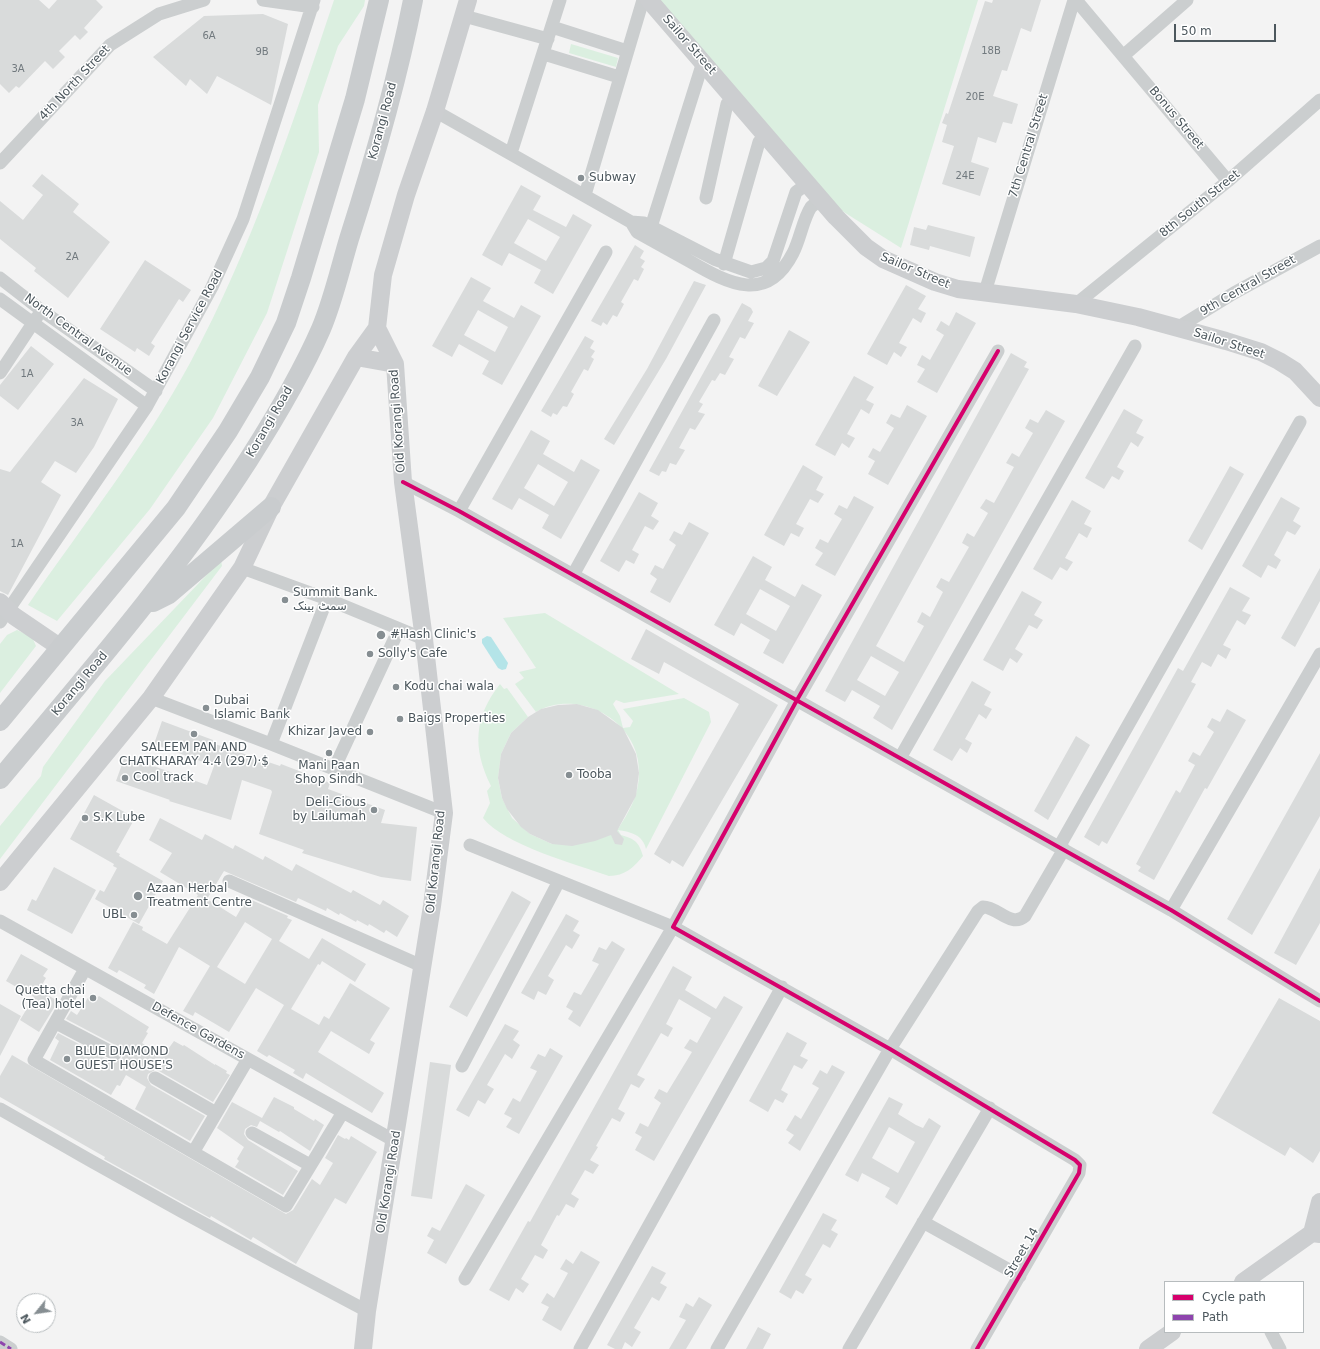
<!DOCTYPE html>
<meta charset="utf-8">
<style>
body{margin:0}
#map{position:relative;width:1320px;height:1349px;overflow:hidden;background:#f3f3f3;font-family:"DejaVu Sans",sans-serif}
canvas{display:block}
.legend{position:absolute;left:1164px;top:1281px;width:140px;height:52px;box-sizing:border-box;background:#fff;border:1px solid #b7bcbe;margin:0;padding:5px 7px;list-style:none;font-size:12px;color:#4c575d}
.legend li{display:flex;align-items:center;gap:8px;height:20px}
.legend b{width:20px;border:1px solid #b7bcbe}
.north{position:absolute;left:16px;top:1293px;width:40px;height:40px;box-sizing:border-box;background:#fff;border:1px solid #b7bcbe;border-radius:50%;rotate:240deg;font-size:11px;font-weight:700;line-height:16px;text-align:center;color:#4c575d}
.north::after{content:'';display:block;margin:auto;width:14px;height:18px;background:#868e92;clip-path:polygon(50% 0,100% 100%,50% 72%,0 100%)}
.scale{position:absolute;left:1174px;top:24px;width:102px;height:18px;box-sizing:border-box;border:2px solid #4c575d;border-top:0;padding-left:5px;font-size:12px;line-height:14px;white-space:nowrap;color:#4c575d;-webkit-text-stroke:3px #fff;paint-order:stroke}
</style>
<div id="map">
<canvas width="1320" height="1349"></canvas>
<ul class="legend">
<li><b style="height:5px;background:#d6006c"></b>Cycle path</li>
<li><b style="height:5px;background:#8e44ad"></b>Path</li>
</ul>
<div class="north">N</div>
<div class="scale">50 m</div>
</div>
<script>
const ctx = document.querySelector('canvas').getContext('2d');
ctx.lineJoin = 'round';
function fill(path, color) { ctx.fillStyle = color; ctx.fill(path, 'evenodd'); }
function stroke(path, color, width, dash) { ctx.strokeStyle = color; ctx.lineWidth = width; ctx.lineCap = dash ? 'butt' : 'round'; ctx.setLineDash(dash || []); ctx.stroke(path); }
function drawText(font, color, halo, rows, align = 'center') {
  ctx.font = font + ' "DejaVu Sans","Noto Sans Arabic",sans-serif'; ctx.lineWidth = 3; ctx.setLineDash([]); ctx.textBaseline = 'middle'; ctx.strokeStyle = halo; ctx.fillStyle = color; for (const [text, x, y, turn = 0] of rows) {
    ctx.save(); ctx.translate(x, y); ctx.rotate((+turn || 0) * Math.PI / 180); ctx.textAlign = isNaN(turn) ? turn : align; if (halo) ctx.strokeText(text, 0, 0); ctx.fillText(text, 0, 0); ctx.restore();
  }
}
fill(new Path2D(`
 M334,0H365L364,6L338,46L318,105L319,152L267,313L213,418L150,509L57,621L28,605C83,525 144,448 190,363C252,248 293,123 334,0Z
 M657,0H978L901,248L839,209Z
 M571,44L618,58L616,67L569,53Z
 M221,560L222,566L0,859V826L41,776L43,767L105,681Z
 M545,613L679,694L624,703L616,700L613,704L620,716L623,728L630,727L633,721L623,709L684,698L709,712L711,722L646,849C643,835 631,832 618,830L621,835C635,839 639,842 643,856C634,867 625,876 609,876C576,864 504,845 483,818L490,803L487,791L491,786C472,748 474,717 500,684L504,689L507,688L528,717L511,733L501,754L498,778L502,798L512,818L530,834L552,844L618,829C629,812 639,795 639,773C641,723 580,687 536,712L515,684L524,678L519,672L536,668L503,618Z
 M17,630L32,637L36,646L0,693V644L7,635Z`), '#dbefe0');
fill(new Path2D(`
 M487,636L491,637L508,663L506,669L502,670L498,668L482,643V639Z`), '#b4e4e8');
fill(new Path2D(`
 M0,0H39L49,9L57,0H96L103,7L84,28L88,32L80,40L75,35L59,51L65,57L53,69L45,61L19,88L16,86L9,93L0,84Z
 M993,0H1041L1031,32L1021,28L1007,71L1002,70L993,96L1018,104L1012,124L1003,122L996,143L978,137L971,162L989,168L980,196L942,184L954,146L942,142L947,125L942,123L946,113L948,114L985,1L992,3Z
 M263,14L288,24L271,105L217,76L207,94L190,79L186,86L153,57L204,16Z
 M42,174L79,204L73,212L110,242L68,298L34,271L36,268L0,239V201L23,220L43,195L32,186Z
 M521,185L541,196L533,210L566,227L573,214L592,225L553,294L534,283L541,270L509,253L502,266L482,255ZM528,219L560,237L546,261L514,243Z
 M928,225L975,237L970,257L930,246L929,250L910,245L914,227L926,230Z
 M635,245L644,251L640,258L645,261L641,267L644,269L638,281L634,279L621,302L624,304L617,317L613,315L607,325L603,322L601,326L591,321Z
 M145,260L191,290L183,302L179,299L151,343L155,346L149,356L137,348L135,352L100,329Z
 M471,277L491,288L483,301L514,318L521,305L541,316L502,385L482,374L489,361L459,344L452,357L432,346ZM478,310L508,327L495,352L464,335Z
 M694,281L706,285L666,359L614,445L604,439L647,369Z
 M906,285L926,296L918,309L926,313L921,323L913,318L899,343L907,347L901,357L894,352L887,365L867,354Z
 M742,303L751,308L753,312L748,321L754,323L745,339L740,337L729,357L734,359L725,375L720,373L715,381L712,380L699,402L703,404L698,412L705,414L695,430L690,428L679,448L685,450L676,465L670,463L666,472L662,471L659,476L649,471Z
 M956,312L976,323L937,393L917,382L925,369L917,365L922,355L930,360L944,335L936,330L941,321L949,326Z
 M789,330L810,342L777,396L758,386Z
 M585,336L594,341L590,348L595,351L591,357L594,359L588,371L584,369L571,392L574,394L567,407L563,406L557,415L553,413L551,417L541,411Z
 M31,346L54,364L18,410L0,396V385Z
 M1011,353L1027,362L1024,367L1029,369L876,646L904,662L924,626L917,622L922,612L930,617L943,592L936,587L941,578L949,582L969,547L962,543L967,533L974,537L988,513L980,508L986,499L994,503L1014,467L1006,463L1012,453L1019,457L1033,433L1025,428L1030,419L1038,423L1046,410L1065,421L892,730L873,718L880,706L852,690L845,702L825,691ZM871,656L899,672L885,696L857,680Z
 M854,376L874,387L866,400L874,404L869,414L861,409L847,434L855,438L849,448L842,443L835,456L815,445Z
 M84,378L118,399L94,447L76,473L55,461L41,482L61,495L8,595L0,591V469L10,472Z
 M907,405L927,416L888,485L868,474L875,461L868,457L873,448L880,452L894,428L886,423L891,414L900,418Z
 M1124,409L1143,420L1136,433L1144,437L1138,447L1131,442L1117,467L1124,471L1119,480L1112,476L1104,489L1085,478Z
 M531,430L550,441L543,454L574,472L581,459L600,470L561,539L542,528L549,515L542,511L519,498L512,510L492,499ZM538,464L568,482L554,506L524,488Z
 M803,465L823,477L816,490L824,494L818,503L810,499L796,524L804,528L799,537L791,533L784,546L764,535Z
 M1230,466L1244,474L1202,550L1188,541Z
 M639,492L658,503L651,516L659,521L653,530L645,526L632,550L639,554L634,564L626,560L619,572L600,561Z
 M854,496L874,507L835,576L815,565L823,553L815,548L820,539L828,543L842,519L834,514L839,505L847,509Z
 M1281,497L1300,508L1293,521L1301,526L1295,535L1287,531L1274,555L1281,560L1276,569L1268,565L1261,578L1242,566Z
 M1072,500L1091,511L1084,524L1092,528L1087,538L1079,533L1065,558L1073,562L1067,571L1060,567L1052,580L1033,569Z
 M689,522L709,533L670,603L650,592L657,579L650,574L655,565L663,569L676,545L669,540L674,531L682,535Z
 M753,556L772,567L765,580L795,597L802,584L822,595L783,664L763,653L770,640L741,623L734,636L714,625ZM760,589L790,606L776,631L746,614Z
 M1320,568V601L1295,647L1281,638Z
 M1230,587L1250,598L1242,611L1251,615L1245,625L1237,620L1223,645L1231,649L1226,659L1218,654L1211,667L1202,662L1191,682L1196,684L1148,771L1107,844L1102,841L1099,846L1084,837L1178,668L1183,671Z
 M1022,591L1042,602L1034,615L1043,620L1037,629L1029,625L1015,649L1023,654L1017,663L1010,658L1003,671L983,660Z
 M646,629L778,705L683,867L672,860L670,864L654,854L739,704L664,662L659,674L631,659Z
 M972,681L991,692L984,705L992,709L986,719L979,714L965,739L972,743L967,753L960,748L952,761L933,750Z
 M577,704L598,710L623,728L636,754L639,773L636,796L617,831L624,839L622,845L615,844L611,835L595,841L572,846L552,844L530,834L521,827L507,809L502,798L498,778L501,754L511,733L528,717L541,709L558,705Z
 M1227,709L1246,720L1207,789L1205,788L1154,880L1138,871L1141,867L1136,864L1176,790L1180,793L1195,765L1188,761L1193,752L1200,756L1214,732L1207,727L1212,718L1220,722Z
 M162,721L213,740L212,743L280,766L281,764L330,783L328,789L385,810L381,823L417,827L411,881L381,877L302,853L304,850L259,834L272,792L271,790L242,780L231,820L169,801L170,800L116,781L125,756L207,785L214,766L154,744Z
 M1076,736L1090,745L1048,820L1034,811Z
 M1320,753V816L1252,935L1227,919Z
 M94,795L135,818L116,852L120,854L119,856L163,881L139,924L95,899L100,890L104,892L117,868L113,866L114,864L70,839Z
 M160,818L202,840L205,834L233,849L235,845L263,860L265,856L292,871L296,864L351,893L353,890L380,905L383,900L409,916L397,937L386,930L384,933L369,924L368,926L357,920L356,922L340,913L339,915L327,908L326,911L298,898L296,902L224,871L207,899L236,917L247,898L288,916L287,918L292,920L279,941L309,959L322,938L366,964L355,982L322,961L320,965L318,964L291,1009L319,1025L324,1016L329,1019L350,983L390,1008L370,1040L375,1043L369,1054L331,1031L318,1052L384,1093L372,1113L306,1073L303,1079L293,1073L295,1070L269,1055L267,1057L257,1051L284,1005L256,988L229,1032L195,1012L193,1016L183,1011L210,966L179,947L154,994L144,988L146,985L119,970L117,973L108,968L133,922L143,927L142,930L167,944L198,895L160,872L172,853L149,840ZM245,922L272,939L245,984L217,967Z
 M54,867L96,890L72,934L27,910L32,899L36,901Z
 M1320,868V923L1296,965L1274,953Z
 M512,891L531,902L467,1017L449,1007Z
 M566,914L579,921L573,931L580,935L572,949L566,945L548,976L554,980L546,995L538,991L534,1000L521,993Z
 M612,941L625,949L580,1027L568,1019L573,1011L566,1007L574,992L581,995L599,964L592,961L599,947L606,950Z
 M21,954L48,969L43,976L46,978L39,990L56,1000L55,1002L57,1003L39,1032L20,1020L34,997L6,981Z
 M673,966L692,977L685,990L716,1009L724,996L743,1007L654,1161L635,1150L642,1137L635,1133L640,1123L648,1127L661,1103L654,1098L659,1089L667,1093L692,1052L684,1048L690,1039L697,1043L711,1018L679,999L666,1024L673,1028L668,1037L661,1033L637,1075L645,1079L639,1088L631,1084L618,1109L625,1113L620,1122L612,1118L596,1146L598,1147L590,1160L599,1165L593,1174L585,1170L571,1194L579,1199L574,1208L566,1204L559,1216L557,1215L541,1245L548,1250L543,1259L535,1255L521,1279L529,1284L523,1293L516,1288L509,1301L489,1290L528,1221L530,1222Z
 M91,993L98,997L99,996L149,1027L146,1032L148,1033L142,1043L163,1056L174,1041L183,1046L184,1045L215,1065V1064L227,1071L226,1073L230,1075L213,1102L159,1071L155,1070L148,1074L147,1078L151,1085L205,1116L190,1141L135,1109L146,1087L126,1075L120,1086L117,1085L111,1095L50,1060L59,1041L55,1038L58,1033L111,1061L116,1062L122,1058L123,1053L119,1047L66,1019L71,1011L77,1015Z
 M1279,998L1320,1021V1151L1313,1163L1290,1147L1285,1156L1212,1113Z
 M0,1004L21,1016L0,1056Z
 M505,1024L519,1031L513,1040L520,1045L512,1059L505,1054L487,1085L494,1089L485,1104L478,1100L469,1117L456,1110Z
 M787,1032L807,1043L800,1056L808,1060L802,1069L794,1065L781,1090L788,1094L783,1103L775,1099L768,1112L749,1101Z
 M550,1048L563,1056L519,1134L506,1127L512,1118L504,1114L513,1098L520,1102L537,1071L530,1068L538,1054L545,1057Z
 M12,1055L286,1214L293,1210L312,1179L320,1185L333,1163L325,1158L338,1135L345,1139L346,1138L349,1140L351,1136L377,1152L346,1204L335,1198L296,1264L253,1237L251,1240L211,1216L210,1218L104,1159L105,1157L0,1097V1076Z
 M430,1062L451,1065L432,1199L411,1196Z
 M832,1065L845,1072L800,1151L788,1143L794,1135L786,1130L795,1115L801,1119L819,1088L812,1084L820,1070L827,1074Z
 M274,1097L294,1107V1109L314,1121L315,1119L324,1125L310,1151L280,1131L279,1132L260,1121L257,1127L251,1125L245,1129L244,1134L248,1140L298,1171L283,1195L235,1167L239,1161L237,1159L244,1147L217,1128L232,1102L262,1118Z
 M889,1097L903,1104L898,1114L916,1125L923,1128L929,1118L941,1126L897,1205L885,1197L890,1188L862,1173L858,1182L845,1175ZM889,1127L915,1142L898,1173L872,1158Z
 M466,1184L485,1195L446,1264L427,1253L434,1240L427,1236L432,1227L440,1231Z
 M823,1213L837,1220L831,1230L838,1234L830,1248L823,1244L805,1275L812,1279L803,1294L796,1290L791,1299L779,1292Z
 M581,1251L600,1262L561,1331L542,1320L549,1307L541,1303L547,1293L554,1298L568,1273L560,1269L566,1259L573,1264Z
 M652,1266L666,1273L660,1283L667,1287L659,1301L652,1297L634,1328L641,1332L632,1347L625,1342L622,1349H615L607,1345Z
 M699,1297L712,1305L686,1349H669L686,1320L679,1317L686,1303L693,1307Z
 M758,1327L771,1334L763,1349H746Z`), '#d9dbdb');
stroke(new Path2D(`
 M263,0L313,7
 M1076,0L1228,181
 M464,16L548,39
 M552,27L627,51
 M544,54L619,77
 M1123,56L1187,0
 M435,111L631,222L644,223L714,259L751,272L766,268L773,261L796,192L807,184
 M511,153L560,0
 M0,163L110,45L159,14L204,0
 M585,195L643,0
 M706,198L727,104L734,98
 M631,222L637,232C655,242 673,252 691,262C729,284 767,304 793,253C800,240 803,219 811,207C813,205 818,202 821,200
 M651,227L703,62
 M724,264L759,142L766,136
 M0,278L41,310L156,391
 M985,292L1074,0
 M0,299L147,406
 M1076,304L1228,181L1320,100
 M1177,328L1234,293L1320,246
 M0,373L37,317
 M403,482L459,511L1171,910L1320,1001
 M459,511L606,252
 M242,568L327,599L424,639
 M573,575L714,320
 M0,622L147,406L212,287L243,219L314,0
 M151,698L271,744L444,813
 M271,744L327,599
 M900,758L1135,346
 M334,769L399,629
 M1059,847L1300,422
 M229,881L422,966
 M1171,910L1320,654
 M0,921L395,1141
 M85,969L34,1060L286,1206L343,1112
 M56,1023L115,1054
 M462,1066L559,881
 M155,1078L216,1113
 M0,1109C121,1179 243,1246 367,1311
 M252,1133L310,1165
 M194,1151L248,1059
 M923,1222L1020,1276
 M465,1279L673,927L470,845
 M1271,1332L1280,1349
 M0,1342L11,1349
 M580,1349L782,987
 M717,1349L890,1049L978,911L983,907C998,907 1011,928 1025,916L1064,849
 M849,1349L990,1108
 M977,1349L1079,1173L1080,1165L1075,1160L890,1049L673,927L797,700L998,351`), '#cbcecf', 13);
stroke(new Path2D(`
 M649,0L836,217L866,247L883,259L935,282L958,289L1076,304L1138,317L1226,341L1261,352L1279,361L1295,371L1320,398
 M356,357L395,364
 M0,602L14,616L61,648
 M0,882L151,698L242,568L271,507L356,357L377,328L383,275L406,195L435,111L468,0
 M1312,1233L1320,1202
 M1243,1282L1312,1233L1320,1234
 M363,1349L367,1311L432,906L444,813L424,639L403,482L395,364L377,328
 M1148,1349L1172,1332`), '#ccced0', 18);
stroke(new Path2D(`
 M153,602L169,594L271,507
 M0,721L176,508L228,431L260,377L286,323L301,278L355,99L379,0
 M0,779C87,675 176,573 249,459C275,418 301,375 321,329C333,301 340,269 349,239C374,161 397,81 413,0`), '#c9ccce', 20);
stroke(new Path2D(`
 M0,1342L11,1349`), '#8e44ad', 3, [6, 3]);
stroke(new Path2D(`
 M403,482L459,511L1171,910L1320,1001
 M977,1349L1079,1173L1080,1165L1075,1160L890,1049L673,927L797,700L998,351`), '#d6006c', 4);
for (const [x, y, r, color] of [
 [581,178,4,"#868e92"],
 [285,600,4,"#868e92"],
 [381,635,5,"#868e92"],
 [370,654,4,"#868e92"],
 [396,687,4,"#868e92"],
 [206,708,4,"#868e92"],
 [400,719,4,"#868e92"],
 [370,732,4,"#868e92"],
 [194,734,4,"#868e92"],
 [329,753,4,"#868e92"],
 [569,775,4,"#868e92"],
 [125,778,4,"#868e92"],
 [374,810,4,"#868e92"],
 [85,818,4,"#868e92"],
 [138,896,5,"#868e92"],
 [134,915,4,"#868e92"],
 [93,998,4,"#868e92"],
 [67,1059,4,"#868e92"]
]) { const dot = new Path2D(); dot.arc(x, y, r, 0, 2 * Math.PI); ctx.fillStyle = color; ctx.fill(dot); stroke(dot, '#fff', 1.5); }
drawText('10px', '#71797e', null, [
 ["6A",209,36],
 ["18B",991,51],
 ["9B",262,52],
 ["3A",18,69],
 ["20E",975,97],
 ["24E",965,176],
 ["2A",72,257],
 ["1A",27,374],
 ["3A",77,423],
 ["1A",17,544]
]);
drawText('12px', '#4c575d', '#fff', [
 ["Sailor Street",689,45,49],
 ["4th North Street",75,83,-47],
 ["Bonus Street",1176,118,50],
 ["Korangi Road",383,121,-75],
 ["7th Central Street",1029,146,-73],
 ["8th South Street",1200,204,-39],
 ["Sailor Street",915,271,23],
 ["9th Central Street",1248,286,-30],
 ["Korangi Service Road",190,327,-62],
 ["North Central Avenue",78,335,36],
 ["Sailor Street",1229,344,18],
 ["Old Korangi Road",398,421,-94],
 ["Korangi Road",270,422,-60],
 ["Korangi Road",80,684,-50],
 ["Old Korangi Road",436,862,-84],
 ["Defence Gardens",198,1031,29],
 ["Old Korangi Road",389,1182,-81],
 ["Street 14",1022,1253,-60]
]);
drawText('12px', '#4c575d', '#fff', [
 ["Subway",589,178],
 ["Summit Bank۔",293,593],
 ["سمٹ بینک",293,607],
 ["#Hash Clinic's",390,635],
 ["Solly's Cafe",378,654],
 ["Kodu chai wala",404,687],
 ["Dubai",214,701],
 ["Islamic Bank",214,715],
 ["Baigs Properties",408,719],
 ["Khizar Javed",362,732,"right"],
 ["SALEEM PAN AND",194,748,"center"],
 ["CHATKHARAY 4.4 (297)·$",194,762,"center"],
 ["Mani Paan",329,766,"center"],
 ["Shop Sindh",329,780,"center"],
 ["Tooba",577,775],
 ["Cool track",133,778],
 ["Deli-Cious",366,803,"right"],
 ["by Lailumah",366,817,"right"],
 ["S.K Lube",93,818],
 ["Azaan Herbal",147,889],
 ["Treatment Centre",147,903],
 ["UBL",126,915,"right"],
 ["Quetta chai",85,991,"right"],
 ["(Tea) hotel",85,1005,"right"],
 ["BLUE DIAMOND",75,1052],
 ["GUEST HOUSE'S",75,1066]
], 'left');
</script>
